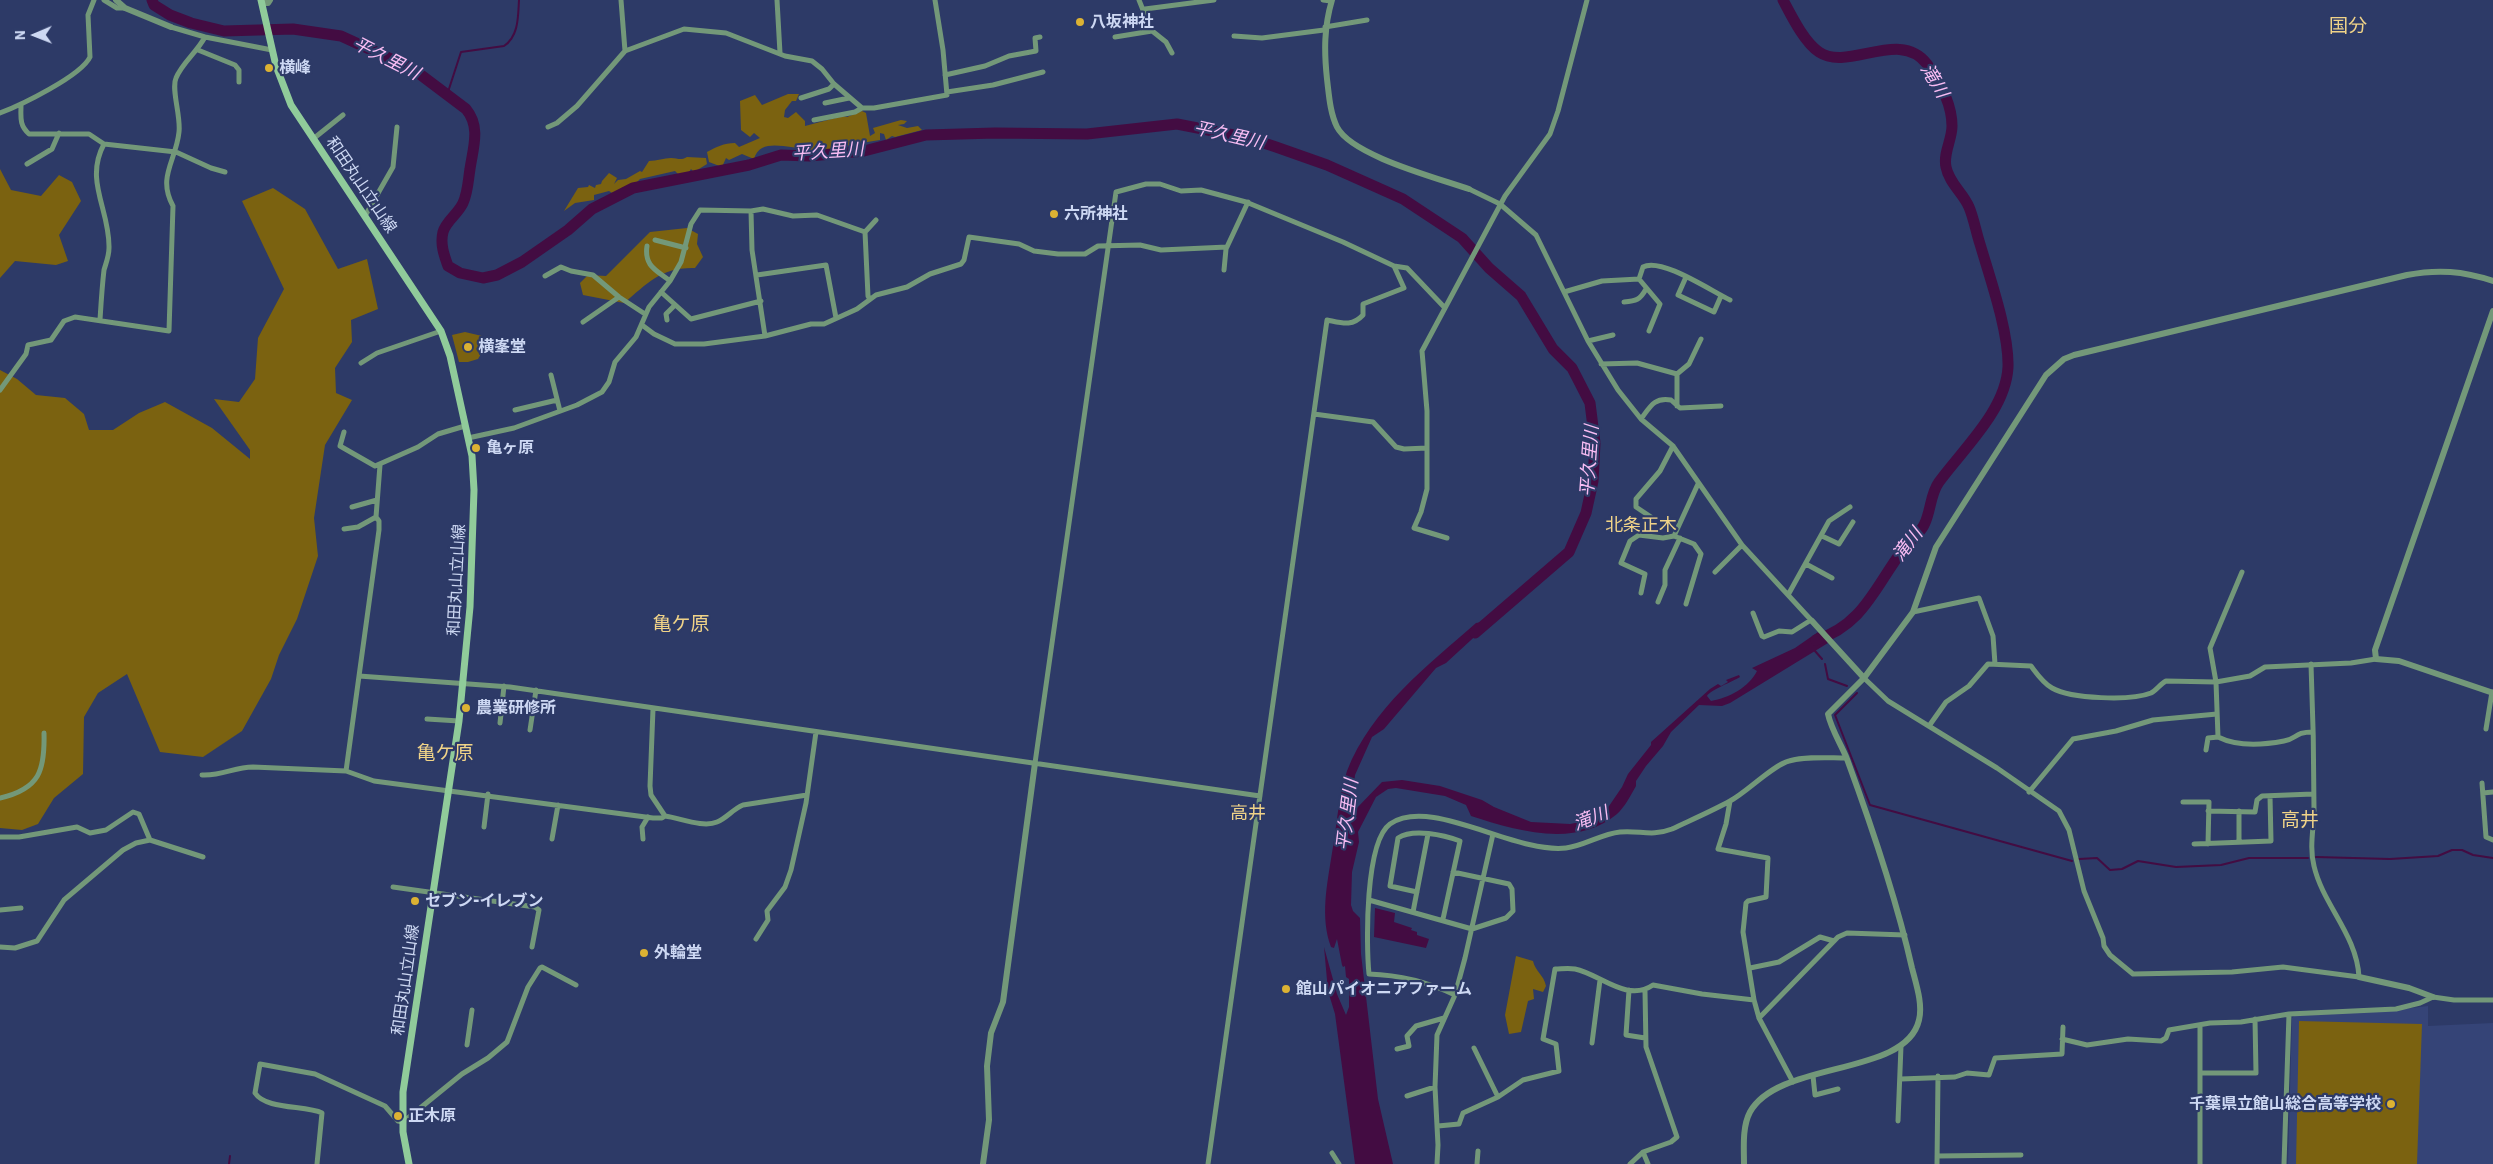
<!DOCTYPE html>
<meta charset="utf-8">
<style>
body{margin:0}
#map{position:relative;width:2493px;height:1164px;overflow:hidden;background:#2d3a67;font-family:"IBM Plex Sans",sans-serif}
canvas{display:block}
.north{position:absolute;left:10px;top:10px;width:50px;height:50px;-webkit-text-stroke:4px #2d3a67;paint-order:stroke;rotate:269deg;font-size:14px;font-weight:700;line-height:20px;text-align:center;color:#cdd8f3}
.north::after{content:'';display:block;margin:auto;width:18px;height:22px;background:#cdd8f3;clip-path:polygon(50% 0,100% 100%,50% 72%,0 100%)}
</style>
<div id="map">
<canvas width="2493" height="1164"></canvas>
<div class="north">N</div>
</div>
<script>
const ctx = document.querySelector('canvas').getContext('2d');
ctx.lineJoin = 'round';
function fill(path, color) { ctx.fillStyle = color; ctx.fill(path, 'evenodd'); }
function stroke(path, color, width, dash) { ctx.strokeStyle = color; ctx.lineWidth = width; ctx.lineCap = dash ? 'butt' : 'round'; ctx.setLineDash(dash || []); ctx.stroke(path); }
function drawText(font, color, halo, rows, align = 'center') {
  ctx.font = font + ' "IBM Plex Sans","Noto Sans JP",sans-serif'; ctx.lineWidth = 4.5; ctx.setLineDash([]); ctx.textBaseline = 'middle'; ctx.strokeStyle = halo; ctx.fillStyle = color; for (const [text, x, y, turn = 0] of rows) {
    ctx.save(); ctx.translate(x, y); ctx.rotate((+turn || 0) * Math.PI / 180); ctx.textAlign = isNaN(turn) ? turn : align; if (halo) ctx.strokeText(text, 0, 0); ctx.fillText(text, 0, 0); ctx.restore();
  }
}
fill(new Path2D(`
 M2428,1006V1026L2493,1023V1164H2288L2292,1018L2296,1014L2395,1010Z`), '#354477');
fill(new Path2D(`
 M788,94H799L796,101H792L785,110L784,117L788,118L796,112L805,121V126L843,116L847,117L862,111L866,113L870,136L875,133L873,128L901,120L907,121L904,124L898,125L907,128L918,126L922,130L895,137L892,136L886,140L884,134L880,133V140C865,142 850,145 837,148C833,149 829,153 825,153C818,154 810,150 801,151L803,148C799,147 796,148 791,147C779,146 759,141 754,159L742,154L729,160L726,158L722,167L709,162L707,152C716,147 724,143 735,143L739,147L760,138L754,133L750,137L741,130L740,101L755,95L762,105Z
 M687,157L706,158L707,164L694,172L691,169L689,172L679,175L675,171L640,179L632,187L612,193L609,191L594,195V200L575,203L564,211L578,188L588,187L589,185L595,188L596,185L601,184L602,181L609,173L617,178L614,184L618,180L626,179L640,171L642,172L649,161C657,161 664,158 671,158C678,158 680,161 687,157Z
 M0,169L11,190L41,196L59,175L72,182L81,201L59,235L68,261L56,265L15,261L0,278Z
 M273,188L305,209L338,269L367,259L378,309L351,320L352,342L335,368L336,393L352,400L325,445L314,518L318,556L297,619L279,655L271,679L242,731L203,757L160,752L127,674L98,693L84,717L83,774L54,798L38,824L22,830L0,828V370L17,379L36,395L65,398L84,414L89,430H113L139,413L165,402L212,428L250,459V450L214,399L239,402L255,379L258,338L284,289L242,201Z
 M687,228L698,234L697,244L703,257L695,268C661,267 648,283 624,303L583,295L580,283L588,275L606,276L650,232Z
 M465,332L482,336L485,347L478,359L468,362H459L452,335Z
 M1516,956L1533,961C1535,971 1544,975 1546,986L1543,992L1533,989L1534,999L1528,1001L1521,1032L1509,1034L1505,1015Z
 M2299,1021L2422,1024L2417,1164H2296Z`), '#7b6210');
fill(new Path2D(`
 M1482,622L1486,624L1483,629L1446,663L1436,668L1384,729L1372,737L1355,775L1351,812L1355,810L1382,782L1402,780L1440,786L1482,800L1494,807L1531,822L1570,824L1590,820L1607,809L1622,787L1628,774L1651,745V742L1710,689L1718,684L1721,686L1728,682L1726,680L1739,675L1740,677C1732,682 1710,690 1707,696L1711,701C1729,698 1749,687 1757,671L1752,668L1795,648L1818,632L1828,643L1730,703L1722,706L1699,705L1671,732L1663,746L1646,766L1636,781V786C1631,795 1624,808 1617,814C1576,849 1514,830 1471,816L1466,805L1445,796L1396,788L1388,789L1376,797L1358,832L1359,842L1352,872L1351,905L1353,911L1360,918L1361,954L1378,1099L1393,1164H1355L1335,1014L1328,991L1324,947L1337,994L1346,1015L1349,1007V979L1346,977L1345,966L1343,967L1342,965L1337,939L1334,948L1331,947C1320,917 1327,885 1332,853C1337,826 1338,797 1347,771C1371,709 1428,665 1476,623Z
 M1375,908L1395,913L1394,922L1412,928L1411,930L1417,932V935L1429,939L1426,948L1374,937Z`), '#430c42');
stroke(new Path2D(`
 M447,95L461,52L504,46C519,36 518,16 519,0
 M1815,651L1822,659
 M1825,664L1828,679L1847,686
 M1857,693L1835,715L1870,805L2072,861
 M2316,857L2390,859L2438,856L2452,850H2462L2473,855L2493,858
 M2079,859L2097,858L2110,870L2122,869L2138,861L2176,867L2221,865L2249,858H2308
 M229,1164L230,1156`), '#430c42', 2);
stroke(new Path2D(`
 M152,0L154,5L170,15L191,23L224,31L293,29L341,36L413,69L466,109C481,127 473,148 470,169C468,181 468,192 463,203C458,214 446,221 443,232C440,244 444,255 448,266L460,273L483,278L497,275L522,262L568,230L592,209L633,188L749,165L781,155L810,156L864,151L926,135L995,133L1087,134L1177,124L1249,138L1276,147L1327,165L1403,199L1462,238L1489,268L1521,296L1553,349L1572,368L1590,403L1595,443L1593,481L1586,513L1569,552L1475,633
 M1783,0C1791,15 1804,42 1819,52C1848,72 1900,28 1927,64C1940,82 1952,104 1952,126C1952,140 1943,153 1946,167C1949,183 1963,193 1969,207C1974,219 1976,232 1980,244C1990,278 2009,332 2008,367C2006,410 1963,449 1939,482C1930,494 1931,512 1924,525C1919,535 1908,542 1902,551C1875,587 1863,625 1816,640`), '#430c42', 11);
stroke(new Path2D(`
 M104,0L117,8H125
 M621,0L625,51
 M777,0L780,53
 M1139,0L1151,30L1166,42L1172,53
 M1323,0L1331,1
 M1145,9L1214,0
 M171,27L205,37L272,50
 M1325,27L1367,20
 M1234,36L1262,38L1324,30
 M1115,37L1152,31
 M198,50L235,65L239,70V82
 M945,75L985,66L1009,56L1036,51L1035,38L1040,37
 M947,92L993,85L1043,72
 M801,98L829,89L834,84
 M825,103L849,98
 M21,105C21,117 19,125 29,134H89L104,144L176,152L211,168L225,172
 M0,113C21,105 81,76 90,57L88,15L94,0
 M814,120L855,112L862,108
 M548,127L557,123L577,106L625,51L684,29L726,33L785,56L812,61L822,69L834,84L862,108H874L947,95L943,50L935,0
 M313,139L343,115
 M27,164L52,149L59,133
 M1469,189L1500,204L1536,235L1588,341L1618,390L1641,419L1673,446L1742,545L1812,621
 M751,211L752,250L765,336
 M365,216L393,167L397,127
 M865,232L868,296L870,299
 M655,240L686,248
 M647,246C644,266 656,270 670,281
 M1224,270L1226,249L1248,202
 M757,275L826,265L836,318
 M545,276L561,267L571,271L593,275L619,297L645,314
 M1686,277L1678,295L1714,312L1721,296
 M1639,279L1660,304L1649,331
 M661,292L691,319L761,301
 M1564,292L1602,281L1639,279L1643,267C1661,257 1711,291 1730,300
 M1624,302C1636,301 1640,300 1646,289
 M100,320C101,304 102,287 104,270C106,263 109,256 109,248C110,210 84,181 104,144
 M667,320L666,314L675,305
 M583,322L619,297
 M642,325L654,334L675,344H704L765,336L811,324H824L857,309L876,295L907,287L930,274L961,264L964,260L969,237L1019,244L1034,251L1058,254H1085L1098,246L1140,245L1161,250L1227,247
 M1588,341L1613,335
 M361,363L377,353L441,331
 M1601,364L1637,363L1677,374
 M551,375L560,411
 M0,390L26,354L28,345L51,340L64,321L75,317L169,331L173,206C157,177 176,161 179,132C181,116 171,89 176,78C182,63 197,52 205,37
 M1677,406V374L1689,364L1701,339
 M515,410L557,400
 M1314,414L1373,422L1396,447L1404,449L1427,448
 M1641,419C1650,407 1654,397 1671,400L1680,408L1721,406
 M344,432L340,446L375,466L418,447L438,434L465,426
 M468,438L514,428L577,405L602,392L609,382L615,362L636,337L649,307L670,281L681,262L691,224L700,210L751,211L763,209L793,216L817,215L865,232L876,220
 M352,507L377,500
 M344,529L358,527L376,517
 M1645,535L1651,517L1636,507V499L1660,471L1673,446
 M1674,536L1694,544L1701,554L1686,604
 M1822,536L1839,544L1853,522
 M1447,538L1414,528L1421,512L1427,489V411L1422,351L1505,196L1550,134L1558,111L1587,0
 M1806,564L1832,578
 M1715,572L1742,545
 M2242,572L2210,648L2216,682L2218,737C2238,747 2263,745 2284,741C2297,739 2294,732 2313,732
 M1641,593L1645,574L1621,563L1630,541L1639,535L1663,538L1674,536L1698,484
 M1788,595L1829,521L1850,507
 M1658,602L1665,585V570L1680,538
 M1913,612L1979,598L1993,636L1995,664
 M1753,613L1762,636L1764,637L1779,631L1792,632L1811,620
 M359,676L510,687L1260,796
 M1864,678L1888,701L1997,768L2059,811L2069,830L2084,891L2103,938L2104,946L2110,955L2133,974L2232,972L2283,967L2359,977C2357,935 2323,905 2314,866C2309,847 2314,827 2314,809C2314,760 2313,712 2311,664
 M653,709L650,786L651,795L665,816
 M427,719L459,721
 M500,723L504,686
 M1929,726L1946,702L1969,686L1988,664L2031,666C2037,674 2043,683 2052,688C2071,699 2131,701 2151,693C2157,690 2160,684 2166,681L2216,682L2250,676L2265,667L2351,663L2376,659
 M2486,729L2492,692
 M530,730L536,690
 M2206,750L2208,738L2218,737
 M1035,763L1116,192L1146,184H1160L1181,191L1201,190L1246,202L1343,242L1394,266L1407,268L1445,308
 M346,771L379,530V521L376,517L380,465
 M202,775C223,776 234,767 253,767L346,771L374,781L653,818H662L665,816C680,818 703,828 717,822C727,818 733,809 743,805L807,795
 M2482,783L2486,837L2493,840
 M2029,792L2073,739L2116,731L2153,720L2217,714
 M2483,793L2493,792
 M0,798C40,789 45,770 44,733
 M1730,801L1726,824L1718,849L1768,858L1766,897L1748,901L1746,903L1743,932L1754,1000L1759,1018L1793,1082
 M2183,802H2209L2208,844
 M2208,811L2255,812L2257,800L2262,796L2313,794
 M2239,811V842
 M484,827L488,794
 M0,837H19L77,827L90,833L106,830L133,812L139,814L150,840L203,857
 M552,839L558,805
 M643,839L642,827L648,817
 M2194,844L2271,841L2270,796
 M393,887L535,907L539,910L532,947
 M1417,892L1390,886L1398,838C1413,828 1444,835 1460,841L1443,919
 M1369,900L1472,929L1506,918L1513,911L1512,889L1509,884L1453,872
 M0,910L21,908
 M1413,912L1428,834
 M756,939L768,920L767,911L785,887L791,870L806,803L816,732
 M0,947L15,948L37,941L64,900L123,850L136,843L150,840
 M1750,968L1779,962L1820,937L1834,941
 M1629,990L1626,1035L1645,1038
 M1455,995C1426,981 1400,975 1369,974C1366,944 1365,842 1390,824C1431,796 1514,854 1566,848C1584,846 1601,834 1620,832C1640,830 1651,837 1672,829C1691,820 1712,811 1730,801C1747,792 1773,765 1789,761C1807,756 1828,758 1846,758
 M1759,1018L1838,937L1847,933L1905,935
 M2200,1026V1164
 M2062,1039L2087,1045L2128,1039L2161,1041L2166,1038L2169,1030L2210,1023L2241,1022L2289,1014L2396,1009L2420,1003L2433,997L2454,1000H2493
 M1592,1043L1600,980
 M467,1045L472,1010
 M1474,1048L1498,1097
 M1397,1049L1409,1046L1407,1036L1416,1026L1444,1018
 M2200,1073H2256L2255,1019
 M1813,1076L1815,1095L1838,1089
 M1901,1079L1955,1077L1967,1073L1989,1075L1995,1058L2062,1054L2063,1027
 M1407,1096L1435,1087
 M1898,1121L1901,1046
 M1438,1126L1459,1124L1463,1113L1498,1097L1523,1080L1559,1071L1556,1044L1543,1039L1555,969C1561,969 1568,968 1575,969C1600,974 1627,1003 1653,985L1702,994L1754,1000
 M1643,1152L1648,1164
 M1332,1153L1339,1164
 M1937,1156L2021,1155
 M317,1164L322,1113C306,1105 266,1110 255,1093L260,1064L315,1074L385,1106L398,1121L403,1122L462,1074L488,1058L507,1042L528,987L540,968L542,967L576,985
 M1208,1164L1327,320C1342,323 1352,327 1363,315V304L1404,288L1394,266
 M1437,1164L1438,1145L1435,1087L1437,1035L1455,995L1465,958L1493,834
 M1477,1164L1478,1151
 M1630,1164L1643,1152L1671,1142L1677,1137L1646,1047L1645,991
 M1937,1164L1938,1076
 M2284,1164L2289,1014`), '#739879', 5);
stroke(new Path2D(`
 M116,0L125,8L171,27
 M1332,0C1324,27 1324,51 1327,79C1329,95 1330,113 1337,127C1352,156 1438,178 1469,189
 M262,3H268L270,0
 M2493,311L2375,650L2376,659L2399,661L2493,693
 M1812,621L1864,678
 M2359,977L2409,988L2433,997
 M983,1164L989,1120L987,1066L991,1033L1003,1002L1035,763
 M1744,1164C1744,1148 1742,1127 1750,1112C1779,1060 1906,1077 1919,1020C1923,1004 1916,984 1912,968C1896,897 1872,827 1847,759C1841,744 1831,729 1828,714L1864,678L1913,612L1936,547L2046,375L2064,359L2074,355L2407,275C2438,269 2463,271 2493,281`), '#739879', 6);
stroke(new Path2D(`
 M261,0L276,66L291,105L441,331L450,356L472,456L474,490L470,607L459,721L403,1092V1132L409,1164`), '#90cb9a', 7);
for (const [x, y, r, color] of [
 [1080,22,5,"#dcb233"],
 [269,68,5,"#dcb233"],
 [1054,214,5,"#dcb233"],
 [468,347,5,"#dcb233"],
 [476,448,5,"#dcb233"],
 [466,708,5,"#dcb233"],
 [415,901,5,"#dcb233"],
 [644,953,5,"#dcb233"],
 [1286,989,5,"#dcb233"],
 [2391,1104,5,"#dcb233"],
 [398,1116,5,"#dcb233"]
]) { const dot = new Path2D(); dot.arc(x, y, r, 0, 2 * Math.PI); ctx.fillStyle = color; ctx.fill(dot); stroke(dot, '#2d3a67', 2); }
drawText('bold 16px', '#cdd8f3', '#2d3a67', [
 ["八坂神社",1090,22],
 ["横峰",279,68],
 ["六所神社",1064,214],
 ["横峯堂",478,347],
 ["亀ヶ原",486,448],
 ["農業研修所",476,708],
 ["セブン-イレブン",425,901],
 ["外輪堂",654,953],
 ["館山パイオニアファーム",1296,989],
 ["千葉県立館山総合高等学校",2381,1104,"right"],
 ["正木原",408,1116]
], 'left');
drawText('16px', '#cdd8f3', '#2d3a67', [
 ["和田丸山立山線",361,185,56],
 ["和田丸山立山線",457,580,-87],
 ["和田丸山立山線",406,980,-82]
]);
drawText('italic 18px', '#f8bcf3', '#2d3a67', [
 ["平久里川",386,59,27],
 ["滝川",1934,81,59],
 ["平久里川",1229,136,13],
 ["平久里川",828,152,-4],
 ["平久里川",1590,461,-86],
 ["滝川",1908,545,-53],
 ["平久里川",1348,815,-83],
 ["滝川",1591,819,-21]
]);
drawText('18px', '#f0d388', '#2d3a67', [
 ["北条正木",1641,526],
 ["高井",1248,814]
]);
drawText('19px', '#f0d388', '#2d3a67', [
 ["国分",2348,27],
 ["亀ケ原",681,625],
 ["亀ケ原",445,754],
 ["高井",2300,821]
]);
</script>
